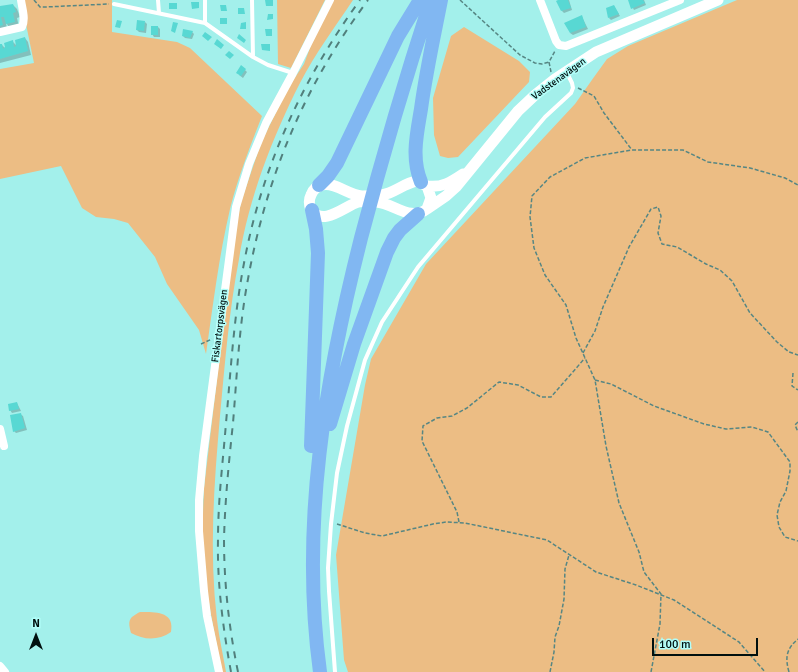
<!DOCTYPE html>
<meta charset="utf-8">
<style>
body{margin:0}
#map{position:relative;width:798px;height:672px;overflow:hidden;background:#a3f0eb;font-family:Signika,sans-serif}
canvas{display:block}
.north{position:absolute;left:16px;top:616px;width:40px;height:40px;-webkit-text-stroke:3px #b0fef9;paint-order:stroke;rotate:0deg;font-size:11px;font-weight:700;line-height:16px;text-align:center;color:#00100f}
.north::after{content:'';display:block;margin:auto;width:14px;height:18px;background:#00100f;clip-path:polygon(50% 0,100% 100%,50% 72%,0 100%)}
.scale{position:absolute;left:652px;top:638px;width:106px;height:18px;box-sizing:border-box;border:2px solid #00100f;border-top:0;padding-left:5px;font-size:12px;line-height:14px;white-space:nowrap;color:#00100f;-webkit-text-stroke:3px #b0fef9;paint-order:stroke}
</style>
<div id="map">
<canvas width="798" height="672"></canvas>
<div class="north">N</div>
<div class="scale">100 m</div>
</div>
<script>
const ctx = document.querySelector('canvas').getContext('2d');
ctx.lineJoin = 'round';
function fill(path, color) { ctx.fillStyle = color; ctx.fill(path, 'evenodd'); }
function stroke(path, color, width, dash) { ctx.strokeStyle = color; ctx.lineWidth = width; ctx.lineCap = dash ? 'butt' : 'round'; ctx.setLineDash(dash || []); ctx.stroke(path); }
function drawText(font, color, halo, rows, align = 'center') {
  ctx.font = font + ' Signika,sans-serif'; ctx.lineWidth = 3; ctx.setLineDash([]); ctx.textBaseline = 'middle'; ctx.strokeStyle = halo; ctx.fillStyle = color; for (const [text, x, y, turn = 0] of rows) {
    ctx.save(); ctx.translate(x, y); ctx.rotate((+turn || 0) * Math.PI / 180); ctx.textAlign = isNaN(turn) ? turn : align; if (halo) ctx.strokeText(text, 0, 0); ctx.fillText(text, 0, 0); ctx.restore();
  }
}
fill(new Path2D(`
 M21,0H112V32L177,42L190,48L262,116C250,147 238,177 230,209C219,256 213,305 206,354L199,330L167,284L155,257L128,223L114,219L96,217L82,208L61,166L0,179V69L34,63Z
 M277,0H325L291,68L278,64Z
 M333,0H353C335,27 315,54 300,83C272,138 249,198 239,259C229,311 225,363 220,416C214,484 209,552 217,620C219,637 223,655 226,672H222C215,634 206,595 203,556C202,534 203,511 204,488L234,237L241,202L261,143L288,88L304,64L311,45Z
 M737,0H798V672H348L344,660L336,555L365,385L371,359L426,264L575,104L594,77L607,59L628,46Z
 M464,27L519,61L530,72L529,82L458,157L448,158L440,156L434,135L433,98L451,36Z
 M140,612C155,612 175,611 171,632C158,641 144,640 131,633C128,621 128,618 140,612Z`), '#ecbd84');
fill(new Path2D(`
 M561,0H569L572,10L564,13L562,11Z
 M629,0H644L646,5L634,10Z
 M13,5L17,9L20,17L17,18L19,27L11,29L6,23L7,29L0,31V8Z
 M614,6L620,16L611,20L609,18Z
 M582,17L588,29L573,35L570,33Z
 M145,22L147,24L146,33L139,32L137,30Z
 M152,27H158L160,29V37H154L152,34Z
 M192,32L194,34L192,39L185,38L183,36Z
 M25,38L28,42L31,55L0,63V45H2L7,50L13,42L17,46Z
 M241,66L247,72L243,78L239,75Z
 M17,403L21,411L12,413L10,410Z
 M20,414L23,416L27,430L16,433L14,431Z`), '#0003');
fill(new Path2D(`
 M265,0H273V6H266Z
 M558,0H568L571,8L561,11L556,1Z
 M628,0H643L645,3L631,9Z
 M191,2H199V8L192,9Z
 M169,3H177V9H169Z
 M13,4L16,12L13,13L15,22L6,24L4,17H1L3,25L0,26V6Z
 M220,5H226L227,11H221Z
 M614,5L619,14L608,18L606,8Z
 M238,8H244L245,14H238Z
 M268,14H273V19L267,20Z
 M582,15L586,27L570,33L564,23Z
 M220,18H227V24H220Z
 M117,20L122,21L120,28L115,27Z
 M137,20L145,21L144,31L136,30Z
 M173,22L178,23L175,33L171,31Z
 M246,22V29H240L241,23Z
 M151,26H158V35H151Z
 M183,29L193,31L190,38L182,36Z
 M265,29H272V36H266Z
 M205,32L212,37L208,41L202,36Z
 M239,34L246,40L244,43L237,38Z
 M25,37L28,51L0,59V44H2L3,49L5,47L4,43L13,40L14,47L16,46L15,40Z
 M217,39L224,45L221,49L214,44Z
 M261,44H270V51L262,50Z
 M229,51L234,55L230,59L225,55Z
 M241,65L246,69L241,76L236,73Z
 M17,402L19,409L9,411L8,404Z
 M21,413L25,428L13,432L10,415Z`), '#58d8d3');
stroke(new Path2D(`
 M34,0L40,7H46L109,4
 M460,0L520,55L535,63L542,64L549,62
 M551,72L549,62L555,51
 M578,88L594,96L604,113L632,150
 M201,344L212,339
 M583,353L595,331L603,307L629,247L651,209L658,207L661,216L658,233L662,244L677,247L706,264L720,270L732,281L750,313L777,342L789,352L798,355
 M793,373L792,386L798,390
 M595,380L611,384L654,406L704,424L726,429L752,427L768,432L790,462V471L786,491L780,502L777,515L779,527L785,537L798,541
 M798,422L795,425L798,432
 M459,522L457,512L422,441L423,426L437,418L452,416L467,408L499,382L518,385L541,397H551L585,358
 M337,524L365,533L382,536L433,524L446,522L465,523L547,540L596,572L636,585L674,600L739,642L765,672
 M550,672L554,652L555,637L559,626L564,599L565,569L569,555
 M651,672L660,624L661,594L644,572L639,552L619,503L606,446L595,380L576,338L566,305L545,275L534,248L530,217L532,196L550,177L585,158L632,150H683L708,162L750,168L785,178L798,185
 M789,672C785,658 786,649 798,639`), '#568683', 1.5, [4, 2]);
stroke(new Path2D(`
 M158,0L159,13
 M205,0V23
 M252,0L253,57
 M114,4L205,23L253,57L268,65L293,73
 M335,672L329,591L328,568L331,524L337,473L347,426L365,360L382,322L418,267L545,117L571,93L573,88L572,83L567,73`), '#fff', 4);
stroke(new Path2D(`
 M540,0L556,41L559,45L566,46L680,0
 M0,32L22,27C26,19 22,8 21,0
 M0,429L4,446
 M0,666L5,672
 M219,672L207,616L204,591L199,531V500L203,456L236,207L249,164L266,123L293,73L330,0`), '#fff', 8);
stroke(new Path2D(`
 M417,181L427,186L431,198L427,209C410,222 394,203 376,202C370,201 364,201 358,202C345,206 323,227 311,210C309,205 309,199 311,195C313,190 317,186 322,185C334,181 348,195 362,196C370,196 381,196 389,193C399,189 406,183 417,181Z
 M427,186C442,188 451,182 463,174
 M427,209L446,196L456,187L518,111L535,95L555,79L596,52L718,0`), '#fff', 11);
stroke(new Path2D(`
 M421,182C411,158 417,133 421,109C426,72 434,36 441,0
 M319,185L328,176L337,163L398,36L420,0
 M330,424L354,344L387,252L394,238L400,230L418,214
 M311,446L318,253L316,229L312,210
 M320,672C300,526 325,380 361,238C382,158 405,79 431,0`), '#81b7f2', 14);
stroke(new Path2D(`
 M231,672C223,628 217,583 218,539C218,500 223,461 226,423C231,368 234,313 245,258C263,164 304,77 360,0
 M238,672C229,628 224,584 224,539C225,500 229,461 233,423C237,375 239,326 248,279C267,174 305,85 368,0`), '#517f7c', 2, [7, 7]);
drawText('10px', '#00100f', '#b0fef9', [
 ["Vadstenavägen",559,79,-36],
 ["Fiskartorpsvägen",220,326,-83]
]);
</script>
